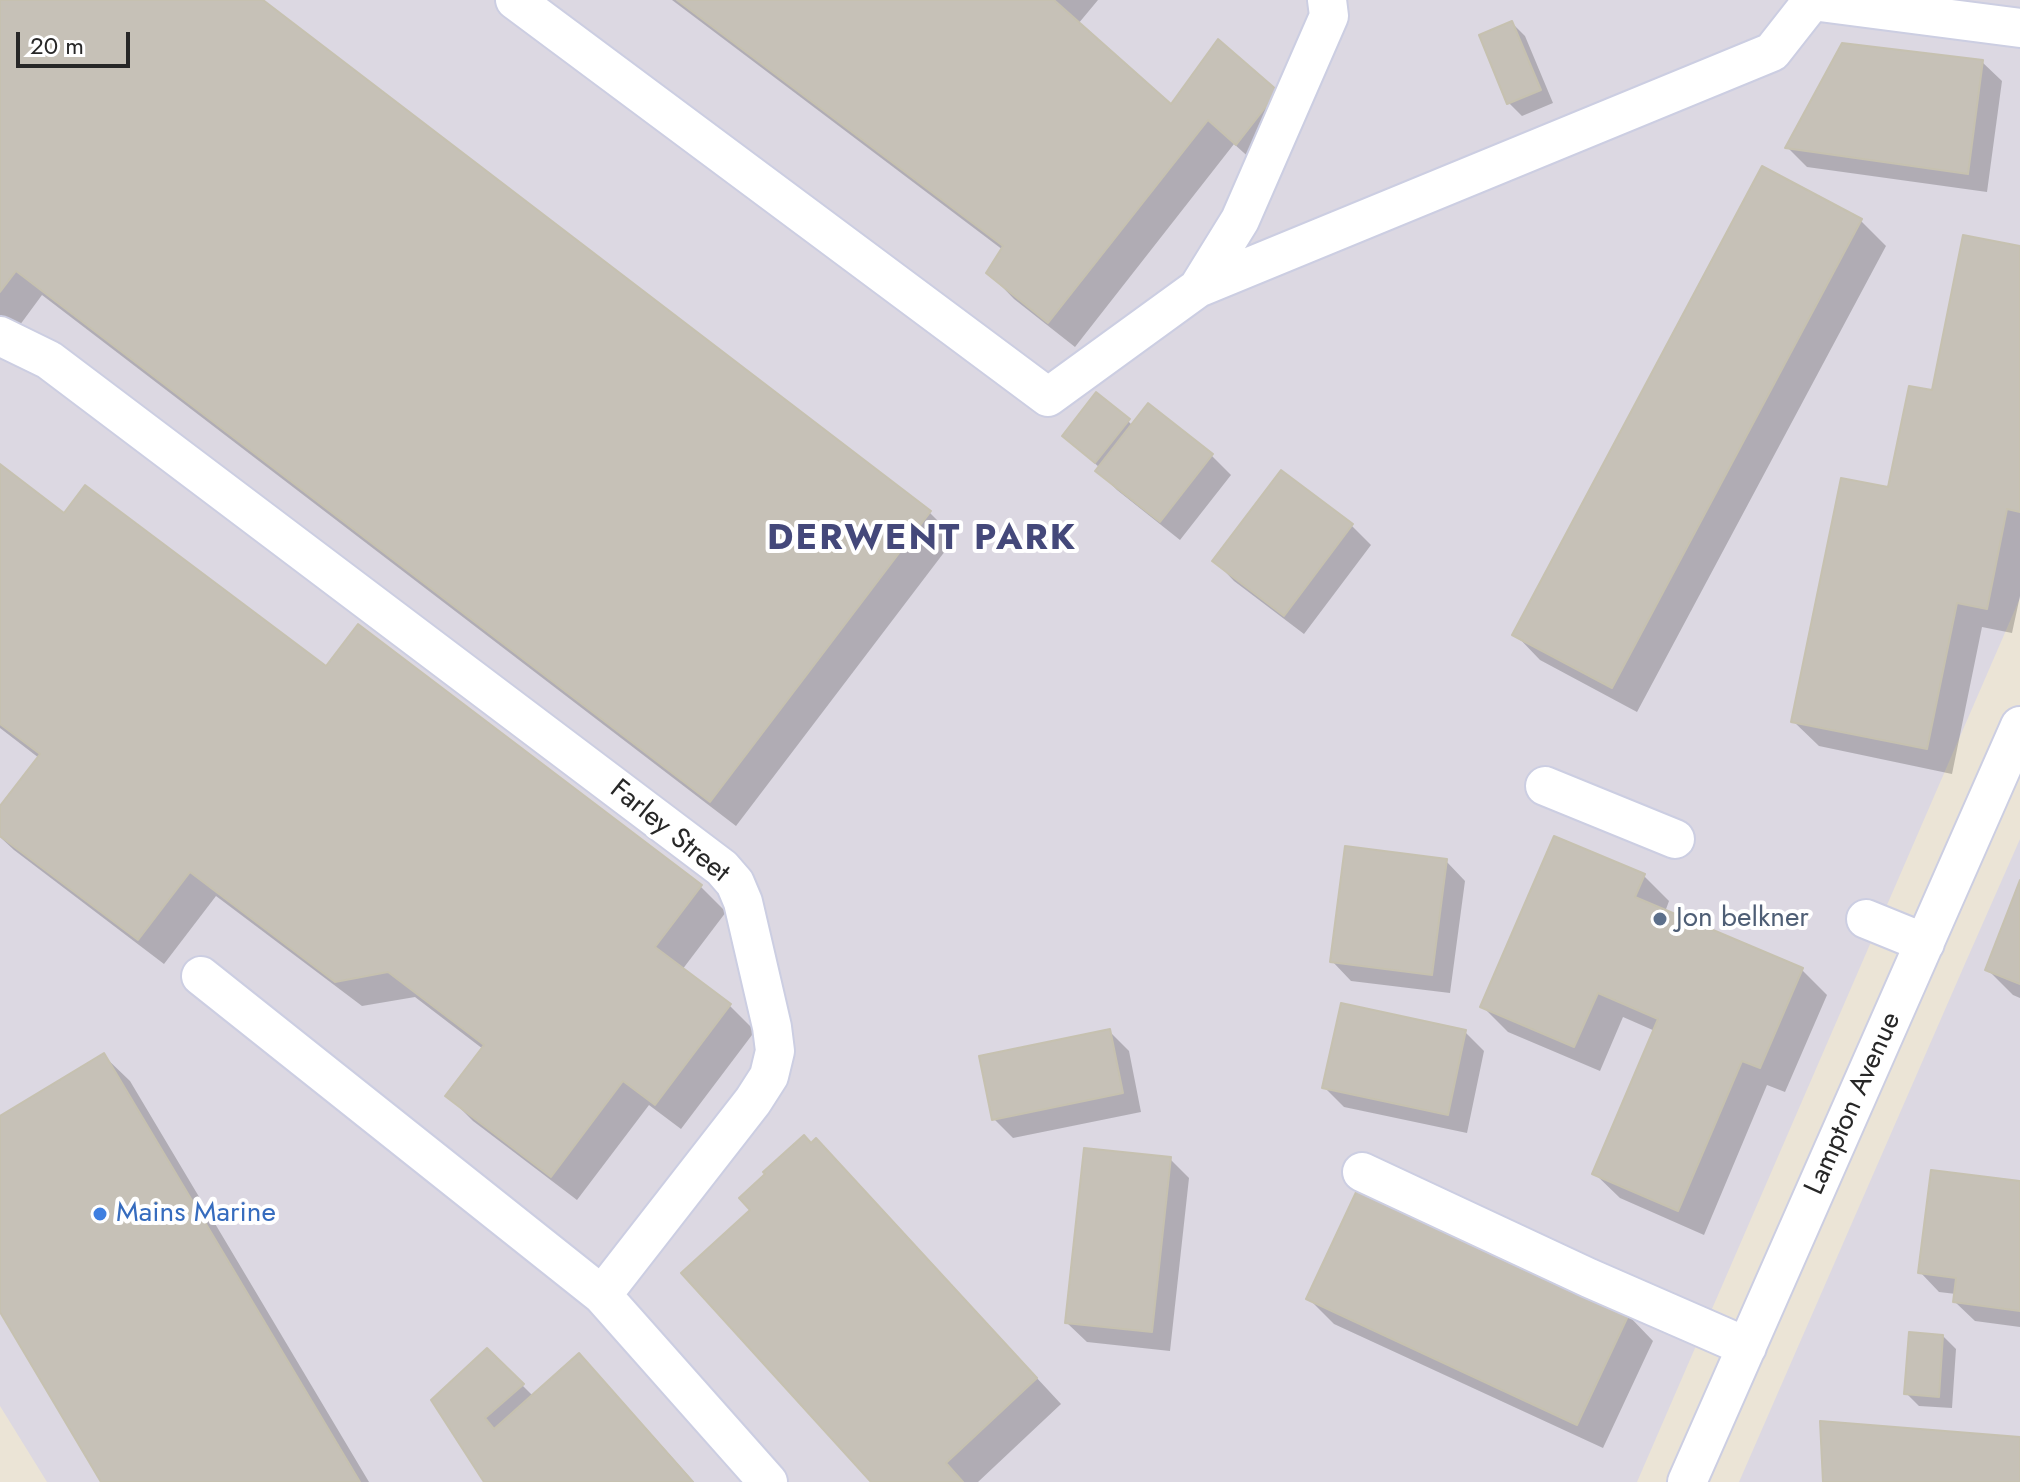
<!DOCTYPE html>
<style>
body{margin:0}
#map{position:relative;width:2020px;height:1482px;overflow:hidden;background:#ebe4d6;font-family:Jost,sans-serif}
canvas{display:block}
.scale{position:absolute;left:16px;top:32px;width:114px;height:36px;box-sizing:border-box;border:4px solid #272727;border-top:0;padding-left:10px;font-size:24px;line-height:28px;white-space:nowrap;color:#272727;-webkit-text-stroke:6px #fff;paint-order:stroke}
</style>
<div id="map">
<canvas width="2020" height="1482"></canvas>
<div class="scale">20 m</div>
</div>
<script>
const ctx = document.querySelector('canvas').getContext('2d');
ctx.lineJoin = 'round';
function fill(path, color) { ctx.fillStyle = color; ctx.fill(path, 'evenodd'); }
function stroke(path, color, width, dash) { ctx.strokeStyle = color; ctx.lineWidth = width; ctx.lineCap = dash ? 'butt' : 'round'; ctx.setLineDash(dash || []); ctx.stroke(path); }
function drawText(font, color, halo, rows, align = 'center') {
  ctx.font = font + ' Jost,sans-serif'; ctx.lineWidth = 8; ctx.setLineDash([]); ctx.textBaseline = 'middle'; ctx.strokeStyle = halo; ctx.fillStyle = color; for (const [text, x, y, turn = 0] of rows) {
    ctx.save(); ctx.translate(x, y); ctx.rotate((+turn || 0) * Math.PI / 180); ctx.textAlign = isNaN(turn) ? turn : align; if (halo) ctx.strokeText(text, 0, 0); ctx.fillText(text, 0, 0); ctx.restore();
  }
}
fill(new Path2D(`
 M0,0H2020V598L1637,1482H47L0,1406Z
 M2020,839V1482H1739L1964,966Z`), '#dcd8e2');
fill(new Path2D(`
 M0,0H260L930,513L955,538L736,826L42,295L14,333L0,322Z
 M672,0H1098L1078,24L1171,107L1277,92L1262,169L1234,144L1075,347L1014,299L989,273L1003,250Z
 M1512,23L1525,36L1553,103L1522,116L1509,103Z
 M1982,62L2002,81L1987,192L1807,167L1788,148Z
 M1861,221L1886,246L1637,712L1540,660L1515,634Z
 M2020,248V596L2012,633L1982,627L1952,774L1819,746L1793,721L1890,490L1934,393Z
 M1149,406L1212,456L1231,475L1180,540L1117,490L1098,471L1100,468L1064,436L1128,421L1133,426Z
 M0,467L65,516L327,669L358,627L701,887L726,912L682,970L730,1006L755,1031L681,1129L649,1105L577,1200L473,1121L448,1096L483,1049L415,997L362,1006L216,896L164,964L14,850L0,837V810L39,758L0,728Z
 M1282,473L1352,526L1371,545L1304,634L1234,581L1215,561Z
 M1446,861L1465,881L1450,993L1351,981L1332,961Z
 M1644,876L1669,901L1665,912L1802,970L1827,995L1785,1092L1767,1085L1704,1235L1620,1198L1594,1173L1655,1031L1623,1017L1600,1071L1508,1032L1483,1007Z
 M2020,886V998L2013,995L1988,970Z
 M1110,1032L1129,1051L1141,1112L1013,1138L994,1119Z
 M1465,1032L1484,1051L1467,1133L1344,1107L1325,1088Z
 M104,1056L130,1081L369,1482H103L0,1308V1118Z
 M816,1140L1061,1404L978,1482H873L753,1210Z
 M1170,1159L1189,1178L1170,1351L1087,1342L1067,1323Z
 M2020,1183V1327L1975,1321L1955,1302L1956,1294L1939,1292L1920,1272Z
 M1309,1299L1628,1315L1653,1341L1603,1448L1334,1324Z
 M1943,1336L1956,1349L1952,1408L1919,1406L1906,1393Z
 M487,1350L534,1397L604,1381L694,1482H486L434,1400Z`), '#0003');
const building = new Path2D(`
 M0,0H263L931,511L710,802L16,271L0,292Z
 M677,0H1054L1171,104L1218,39L1278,91L1236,145L1208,120L1048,323L986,273L1003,246Z
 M1512,21L1541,90L1507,104L1479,35Z
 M1842,43L1983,60L1968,174L1785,148Z
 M1762,166L1862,219L1612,688L1512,635Z
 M1963,235L2020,246V512L2007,509L1987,609L1957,603L1927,749L1791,722L1841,478L1888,487L1909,386L1932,390Z
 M1096,392L1130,419L1095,463L1062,436Z
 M1148,403L1213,454L1160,522L1095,471Z
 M0,464L64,513L85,485L326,666L358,624L702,885L655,947L731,1004L655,1105L623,1081L551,1177L445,1096L484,1045L388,972L335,982L190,872L138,940L0,836V806L40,754L0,724Z
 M1281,470L1353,524L1284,616L1212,561Z
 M1554,836L1645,874L1635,897L1803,968L1760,1068L1742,1061L1678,1211L1592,1174L1658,1019L1598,993L1574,1047L1480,1007Z
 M1345,846L1447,859L1432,975L1330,962Z
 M2020,880V984L1985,970Z
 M1341,1003L1466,1030L1448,1115L1322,1088Z
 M1110,1029L1123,1093L992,1120L979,1056Z
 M104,1053L360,1482H101L0,1312V1116Z
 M804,1135L811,1143L816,1138L1037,1378L946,1463L963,1482H871L681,1273L750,1210L739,1198L765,1174L763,1172Z
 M1084,1148L1171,1157L1152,1332L1065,1323Z
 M1931,1170L2020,1181V1311L1953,1302L1956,1278L1918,1273Z
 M1358,1188L1629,1314L1577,1425L1306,1299Z
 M1909,1332L1943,1335L1939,1397L1904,1394Z
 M487,1348L524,1384L485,1418L494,1429L579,1353L693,1482H484L431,1400Z
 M1820,1421L2020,1437V1482H1823Z`);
fill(building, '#c6c1b7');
stroke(building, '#c6c1b0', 2);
const minor = new Path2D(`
 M515,0L1048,397L1198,288L1772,52L1812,1L2020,28
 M1198,288L1240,220L1329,16L1327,0
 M0,336L49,360L722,868L735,883L743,902L772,1027L775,1051L769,1076L753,1101L602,1295L768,1482
 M1545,786L1675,839
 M1866,919L1925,943
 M201,976L602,1295
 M1362,1172L1589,1278L1747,1347
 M1687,1482L2020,726`);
stroke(minor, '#cccee2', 42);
stroke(minor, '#fff', 38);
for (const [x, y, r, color] of [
 [1660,919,8,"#5c6f8a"],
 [100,1214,8,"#3f7fe0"]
]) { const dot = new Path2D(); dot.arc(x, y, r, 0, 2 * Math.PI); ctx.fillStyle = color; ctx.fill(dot); stroke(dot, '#fff', 3); }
drawText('28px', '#272727', '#fff', [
 ["Farley Street",669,832,39],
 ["Lampton Avenue",1854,1104,-66]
]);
drawText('28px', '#4e5e75', '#fff', [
 ["Jon belkner",1676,919]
], 'left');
drawText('28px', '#366cbe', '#fff', [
 ["Mains Marine",116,1214]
], 'left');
ctx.letterSpacing = '2px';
drawText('bold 36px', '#44487a', '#fff', [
 ["DERWENT PARK",922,540]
]);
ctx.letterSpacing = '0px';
</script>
